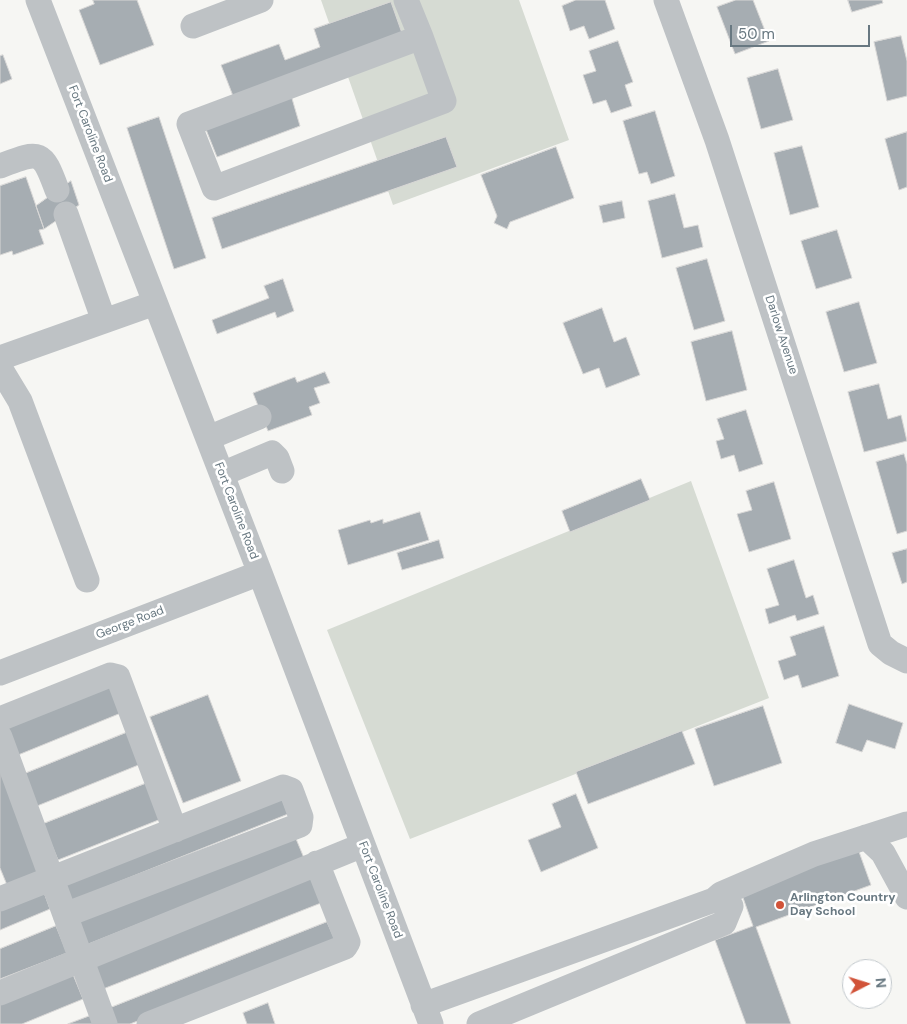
<!DOCTYPE html>
<style>
body{margin:0}
#map{position:relative;width:907px;height:1024px;overflow:hidden;background:#f6f6f3;font-family:"DM Sans",sans-serif}
canvas{display:block}
.north{position:absolute;left:842px;top:959px;width:50px;height:50px;box-sizing:border-box;background:#fff;border:1px solid #c3c9cd;border-radius:50%;rotate:85deg;font-size:14px;font-weight:700;line-height:20px;text-align:center;color:#687881}
.north::after{content:'';display:block;margin:auto;width:18px;height:22px;background:#d15339;clip-path:polygon(50% 0,100% 100%,50% 72%,0 100%)}
.scale{position:absolute;left:730px;top:25px;width:140px;height:22px;box-sizing:border-box;border:2px solid #687881;border-top:0;padding-left:6px;font-size:15px;line-height:18px;white-space:nowrap;color:#687881;-webkit-text-stroke:4px #fff;paint-order:stroke}
</style>
<div id="map">
<canvas width="907" height="1024"></canvas>
<div class="north">N</div>
<div class="scale">50 m</div>
</div>
<script>
const ctx = document.querySelector('canvas').getContext('2d');
ctx.lineJoin = 'round';
function fill(path, color) { ctx.fillStyle = color; ctx.fill(path, 'evenodd'); }
function stroke(path, color, width, dash) { ctx.strokeStyle = color; ctx.lineWidth = width; ctx.lineCap = dash ? 'butt' : 'round'; ctx.setLineDash(dash || []); ctx.stroke(path); }
function drawText(font, color, halo, rows, align = 'center') {
  ctx.font = font + ' "DM Sans",sans-serif'; ctx.lineWidth = 5; ctx.setLineDash([]); ctx.textBaseline = 'middle'; ctx.strokeStyle = halo; ctx.fillStyle = color; for (const [text, x, y, turn = 0] of rows) {
    ctx.save(); ctx.translate(x, y); ctx.rotate((+turn || 0) * Math.PI / 180); ctx.textAlign = isNaN(turn) ? turn : align; if (halo) ctx.strokeText(text, 0, 0); ctx.fillText(text, 0, 0); ctx.restore();
  }
}
fill(new Path2D(`
 M321,0H519L569,140L393,205Z
 M691,481L769,698L410,839L327,630Z`), '#d6dbd3');
const building = new Path2D(`
 M93,0H137L154,45L100,65L79,10L94,4Z
 M576,0H605L615,29L589,39L584,26L570,31L562,6Z
 M736,0H753L769,41L735,54L717,7Z
 M848,0H882L883,3L852,12Z
 M391,2L403,36L233,96L221,65L279,44L285,60L320,47L314,29Z
 M901,36L907,61V96L887,101L874,42Z
 M618,41L633,82L625,85L632,106L611,113L606,100L593,104L583,75L596,71L589,51Z
 M3,55L12,79L0,84V56Z
 M778,69L793,120L761,129L747,78Z
 M291,95L300,126L217,157L205,127Z
 M655,111L675,176L651,184L647,172L639,174L623,121Z
 M159,117L206,258L174,269L127,128Z
 M907,132V187L899,190L885,139Z
 M446,137L457,167L222,249L212,218Z
 M802,146L819,207L790,215L774,153Z
 M556,147L574,198L510,222L507,229L494,223L497,216L481,175Z
 M26,177L44,229L39,230L44,244L13,255L12,251L0,255V186Z
 M71,181L79,205L44,229L36,206Z
 M675,194L684,228L698,225L703,247L662,258L648,201Z
 M622,201L625,218L603,223L599,206Z
 M837,230L852,278L816,289L801,241Z
 M707,259L725,321L694,330L676,268Z
 M283,279L294,311L277,318L275,312L217,334L212,320L269,298L264,286Z
 M859,302L877,363L844,372L826,312Z
 M602,308L614,342L626,337L640,375L606,388L599,368L583,374L563,323Z
 M732,331L747,390L706,401L691,342Z
 M325,372L330,383L314,388L320,403L309,407L312,415L268,431L253,393L295,377L297,382Z
 M879,384L888,419L901,415L907,441L864,452L848,392Z
 M746,410L763,464L739,472L734,455L721,459L716,441L724,439L717,419Z
 M904,454L907,464V531L897,534L876,462Z
 M641,479L650,500L570,532L562,511Z
 M774,482L791,539L749,552L737,514L752,510L746,491Z
 M420,512L429,540L348,565L338,530L370,520L371,523L383,519V523Z
 M439,540L444,558L402,570L397,553Z
 M907,549V582L902,584L892,553Z
 M794,560L806,598L813,595L819,614L797,621L795,615L769,624L765,609L779,605L767,569Z
 M824,626L839,676L802,688L798,675L784,680L778,661L796,655L790,637Z
 M108,681L121,713L18,755L5,723Z
 M208,695L241,781L183,803L150,717Z
 M849,704L903,723L895,749L867,740L862,752L836,743Z
 M763,706L782,763L714,786L695,729Z
 M682,731L695,764L588,804L576,772Z
 M128,732L141,764L37,806L24,774Z
 M0,768L40,873L7,885L0,868Z
 M147,783L161,819L58,860L43,824Z
 M280,794L288,814L71,901L63,880Z
 M576,794L598,848L541,872L528,840L561,827L552,804Z
 M294,834L304,858L86,945L77,921Z
 M858,849L871,885L756,927L791,1024H746L715,940L753,926L741,892Z
 M311,876L321,903L103,989L93,963Z
 M42,887L50,909L0,930V904Z
 M327,922L336,942L130,1024H116L110,1008Z
 M56,926L67,953L0,979V949Z
 M72,972L83,999L22,1024H0V1002Z
 M268,1003L275,1024H247L243,1013Z
 M95,1014L99,1024H68Z`);
fill(building, '#a6adb2');
stroke(building, '#d8d7d6', 1);
stroke(new Path2D(`
 M38,0L260,573L431,1024
 M406,0L421,37
 M666,0L717,140L880,644L891,653L907,661
 M193,26L261,0
 M421,37L444,101L214,188L189,124Z
 M0,166C40,151 42,149 57,190
 M66,214L104,321
 M0,358L155,303
 M0,368L20,401L87,580
 M208,438L259,417
 M222,474L272,453L277,458L282,471
 M0,673L260,573
 M0,719L110,675L118,677L175,830
 M0,737L105,1024
 M866,837L883,853L907,897
 M0,899L283,787L291,790L301,817L300,825L65,915
 M714,900L721,894L814,854L907,824
 M0,993L363,845
 M423,1005L714,900L731,906L724,923L479,1024
 M149,1024L345,947L348,942L317,863`), '#bec2c5', 25);
for (const [x, y, r, color] of [
 [780,905,5,"#d15339"]
]) { const dot = new Path2D(); dot.arc(x, y, r, 0, 2 * Math.PI); ctx.fillStyle = color; ctx.fill(dot); stroke(dot, '#fff', 2); }
drawText('12px', '#687881', '#fff', [
 ["Fort Caroline Road",90,134,69],
 ["Darlow Avenue",781,335,72],
 ["Fort Caroline Road",236,511,69],
 ["George Road",130,623,-21],
 ["Fort Caroline Road",380,890,69]
]);
drawText('bold 12px', '#687881', '#fff', [
 ["Arlington Country",790,898],
 ["Day School",790,912]
], 'left');
</script>
